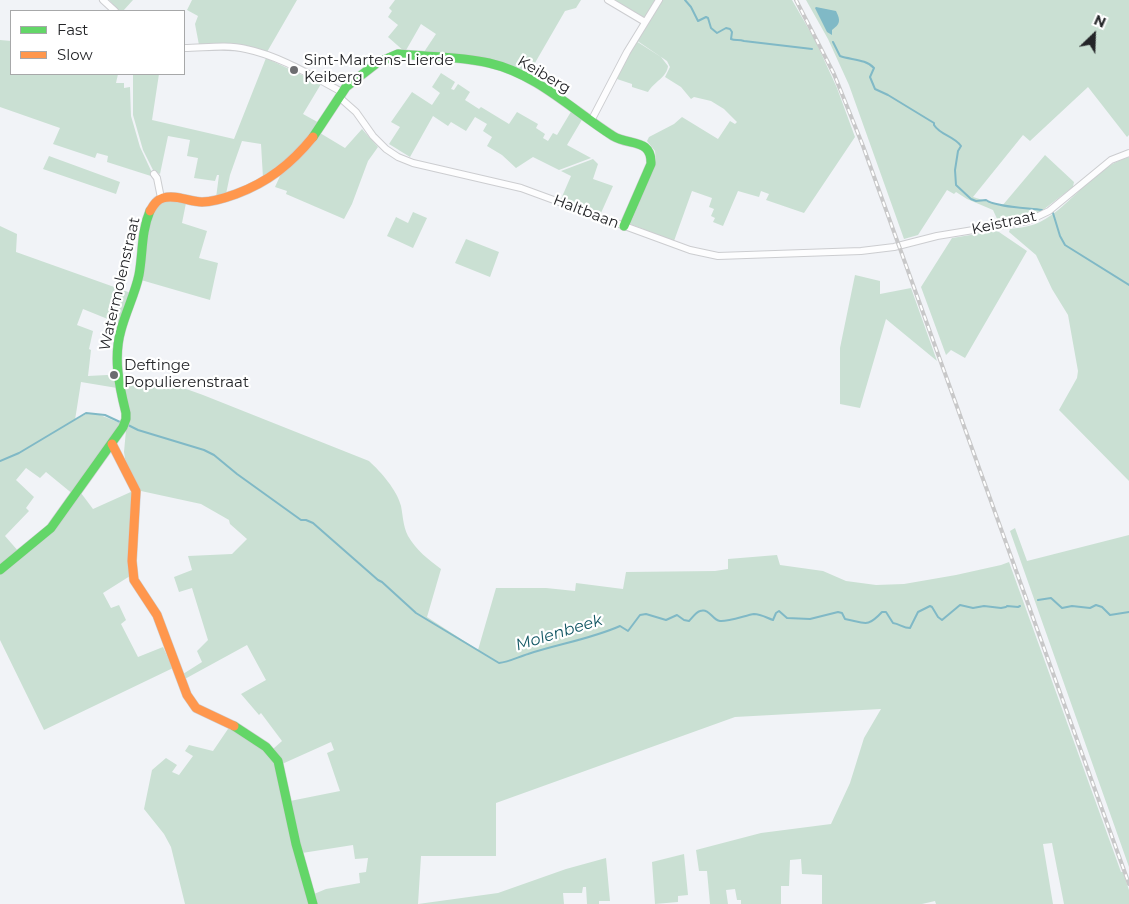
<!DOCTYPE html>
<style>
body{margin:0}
#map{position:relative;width:1129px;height:904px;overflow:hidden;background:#f1f3f7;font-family:Montserrat,sans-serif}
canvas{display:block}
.legend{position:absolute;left:10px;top:10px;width:175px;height:65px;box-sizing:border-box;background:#fff;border:1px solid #a7a8a9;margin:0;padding:6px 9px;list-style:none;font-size:15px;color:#242528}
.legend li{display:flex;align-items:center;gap:10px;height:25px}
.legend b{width:25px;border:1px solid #a7a8a9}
.north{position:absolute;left:1069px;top:10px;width:50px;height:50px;-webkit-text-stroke:4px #fff;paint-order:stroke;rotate:24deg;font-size:14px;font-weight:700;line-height:20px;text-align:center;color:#242528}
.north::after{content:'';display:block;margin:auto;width:18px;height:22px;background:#242528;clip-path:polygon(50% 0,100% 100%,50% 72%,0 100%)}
</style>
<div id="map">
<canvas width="1129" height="904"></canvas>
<ul class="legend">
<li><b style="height:6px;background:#63d668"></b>Fast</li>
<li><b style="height:6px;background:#ff974d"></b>Slow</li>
</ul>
<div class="north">N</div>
</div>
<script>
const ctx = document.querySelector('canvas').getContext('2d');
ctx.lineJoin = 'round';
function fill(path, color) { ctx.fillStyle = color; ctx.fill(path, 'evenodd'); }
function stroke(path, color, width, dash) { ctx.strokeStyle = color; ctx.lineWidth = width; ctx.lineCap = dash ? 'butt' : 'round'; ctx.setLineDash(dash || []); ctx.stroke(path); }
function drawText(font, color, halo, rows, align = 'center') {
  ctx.font = font + ' Montserrat,sans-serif'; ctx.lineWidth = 4.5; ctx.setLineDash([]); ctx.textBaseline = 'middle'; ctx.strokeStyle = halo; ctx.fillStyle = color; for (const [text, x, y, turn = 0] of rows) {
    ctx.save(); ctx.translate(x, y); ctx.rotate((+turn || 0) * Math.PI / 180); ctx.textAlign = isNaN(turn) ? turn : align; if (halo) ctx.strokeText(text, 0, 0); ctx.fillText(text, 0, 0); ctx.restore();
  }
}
fill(new Path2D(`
 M109,0H133L123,11H119Z
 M192,0H297L267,52L199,45L195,24L198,16L187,10Z
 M395,0H581L576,8L565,11L528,75L517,70L422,55L436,34L421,24L405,52L388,37L398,25L388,17L392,11L389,8Z
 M612,0H657L647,16L644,19Z
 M660,0H792L815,40L837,88L855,137L804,213L766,200L769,194L761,191L759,197L738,191L723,226L713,222L715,218L711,216L714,209L709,207L712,198L692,191L674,241L630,224L656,162L655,151L647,141L649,137L674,124L682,117L718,139L730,121L735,124L737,122L724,109L711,101L694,97L691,99L681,87L665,77L670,67L667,61L636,40Z
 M806,0H1129V135L1127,137L1088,87L1030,141L1023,135L973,197L1002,206L1045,155L1074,182L1073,187L1039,213L998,221L993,210L967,199L956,192L954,194L947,190L918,235L904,239L849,85L828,39Z
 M0,40L11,41V74H118L116,83H124V88L130,87L131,116L140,147L154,177L107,162L108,156L97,153L95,158L53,144L60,128L0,107Z
 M636,41L661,57L668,66C667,77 654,82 648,92L632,87V84L614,78Z
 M266,58L321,84L303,114L321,124L284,165L263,178L261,144L242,141L230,175L226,194L216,198L219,175H217L215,181L194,178L198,158L187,156L190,140L168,136L160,174L153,170L143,150L133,115V74H159L152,120L234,139Z
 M441,73L455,82L451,89L454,90L458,84L470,92L465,100L479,109L481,107L509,124L517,112L538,124L536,128L545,134L543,138L548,141L553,133L557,135L572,110L583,118L567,145L591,158L559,170L533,157L516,168L502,155L487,146L492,137L483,131L487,124L475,117L466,131L451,122L448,126L433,116L410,157L389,144L400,127L391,122L412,92L432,105L440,93L432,87Z
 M362,129L378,147L368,161L352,204L344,219L286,194L287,191L275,187L280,176L320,133L345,148Z
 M49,156L120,182L116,194L43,169Z
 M1129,157V481L1059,410L1077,378L1078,371L1068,315L1052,289L1036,255L1009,232L1010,229C1019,228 1032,226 1040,222C1072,206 1093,167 1129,157Z
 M593,159L598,164L593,179L613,186L601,213L561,199L571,176L561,171Z
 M166,201L186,203L182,223L207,231L199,258L218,263L210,300L141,280C144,259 144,210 166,201Z
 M413,212L427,218L413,248L387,236L396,217L408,223Z
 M0,226L17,234L16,252L131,293L120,324L83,309L77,325L93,331L89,349L91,350L88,376L107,375L115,377L117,388L81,382L75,420L86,414L95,413L123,424L74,495L46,472L40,478L26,468L16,480L34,497L26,508L29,511L5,536L19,552L0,566Z
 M995,231L999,232L1027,251L965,358L951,350L946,355L921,287L952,238Z
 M466,239L499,252L490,277L455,263Z
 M855,275L880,281V294L911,288L937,361L886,319L860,408L840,404V348Z
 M152,379L164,381L203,395L369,461C381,472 397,490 401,506C403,516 403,526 408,536C416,550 429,560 441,569L427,617L478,650L496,588H546L575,591L576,583L623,589L626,572L715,571L728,569V559L777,555L780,565L823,571L846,581L876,585L904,584L956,575L1001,565L1009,562L1121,872H1123L1129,890V904H1064L1052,843L1043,844L1053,904H936L935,901L922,904H822V875L802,874L801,859L790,860L789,886H781V904H741V900H737L735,889L726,890L728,904H710L707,871H699L696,850L761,833L831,824L850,783L864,738L881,709L735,717L496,803V856H421L418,904L498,893L566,869L606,858L610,901H599V904H587L586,887H583L582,893H563L564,904H316L314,894L326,889L360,883L359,873L366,872L368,858L355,859L353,845L302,853L290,801L340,791L327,753L334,750L331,742L282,764L273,749L282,741L261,713L259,715L241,694L266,680L247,645L183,680V674L202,662L197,651L208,640L192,588L179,592L174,577L192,570L188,556L232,554L247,539L230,524L229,520L201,504L141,491L126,465L124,452L126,430L123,386L136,381Z
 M133,491L130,576L103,593L111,608L119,605L126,620L121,624L138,657L163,647L173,668L44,730L0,640V573L81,493L93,509Z
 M1015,528L1027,561L1129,535V867L1010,531Z
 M230,726L252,740L275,760L312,904H185L171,847L164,834L144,809L152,770L166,758L177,765L172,772L179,775L193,756L185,751L189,745L213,751Z
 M684,854L688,895L678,896V902L655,904L652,862Z`), '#cae0d3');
fill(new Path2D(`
 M816,7L836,11C841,21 840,24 832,30V35L827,32L815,8Z`), '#80b9c6');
stroke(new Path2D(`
 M685,0L691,7L698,21L706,17L708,18L711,28L717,33L726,28L730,29L732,32L731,39C735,41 739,39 744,41L812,49
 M833,42L840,56C851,60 866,59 874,68L870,77L875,89L888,95L934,123V125C940,135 954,136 961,146L958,151L955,170L956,185L971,199L976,201L986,200C995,207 1029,208 1042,210
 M1053,213L1060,236L1065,245L1129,285
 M128,425L138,430L204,450L214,455L237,474L301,520H306L313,523L378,580L382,582L416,613L499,663C509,662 518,657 528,654C558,644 591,639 620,626L628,631L640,615L646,614L666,620L677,615L684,620L689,621C692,618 696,612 700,611C710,608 712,620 720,621C727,622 747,615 754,614C761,614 767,618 773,620L776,613L779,611L787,618L810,619L838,612L842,613L845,619C866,623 867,628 882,612H886L893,623C900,624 903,628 910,628L918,612L930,606L932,607L938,617L942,620L960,605L973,608L984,606L1001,608L1006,607
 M0,461L19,453L86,413L105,415L120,422
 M1038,600L1051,598L1062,608L1072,606L1090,608L1096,605L1102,607L1110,615L1129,612
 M1007,606L1018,607L1020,606`), '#80b9c6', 2);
const street = new Path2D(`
 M103,0L115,11
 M608,0L645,22
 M184,48C204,48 226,44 246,49C280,56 312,76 342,92
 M339,97L356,112L373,136L386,149L398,157L413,163L521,188L690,250L718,256L861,251L894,247L937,236L1028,221L1049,211L1111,160L1129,153
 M591,121L627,52L659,0
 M154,174L157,178L161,198`);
const fast = new Path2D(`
 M313,137L346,87L377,63L398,54C428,57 459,56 489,63C537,74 572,110 613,136C629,146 652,138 651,164L624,226
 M0,570L51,528L123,427L126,419V413C119,385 113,358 121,330C126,311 135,294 139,275C143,254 141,232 150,211
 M234,726L266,747L278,761L296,844L313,904`);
const slow = new Path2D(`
 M150,211C153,206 156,200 163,198C176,194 189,202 202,202C213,202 225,198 236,194C268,182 291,164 313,137
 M112,444L136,491L132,561L134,580L157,615L187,695L196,708L234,726`);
stroke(street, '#cccdd0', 8);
stroke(fast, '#cccdd0', 10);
stroke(slow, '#cccdd0', 10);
stroke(street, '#fdfdfe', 6);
stroke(fast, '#63d668', 9);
stroke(slow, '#ff974d', 9);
const rail = new Path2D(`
 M796,0L834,74L863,146L1129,884`);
stroke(rail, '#c8c8c9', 4);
stroke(rail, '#fff', 2, [5.5]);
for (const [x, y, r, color] of [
 [294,70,5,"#6c6d70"],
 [114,375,5,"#6c6d70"]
]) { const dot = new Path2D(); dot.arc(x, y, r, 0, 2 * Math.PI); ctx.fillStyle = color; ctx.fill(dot); stroke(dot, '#fff', 2); }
drawText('15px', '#242528', '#fff', [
 ["Sint-Martens-Lierde",304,61],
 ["Keiberg",304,78],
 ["Deftinge",124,366],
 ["Populierenstraat",124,383]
], 'left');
drawText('15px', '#242528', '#fff', [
 ["Keiberg",544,75,31],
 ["Haltbaan",586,212,21],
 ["Keistraat",1004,223,-12],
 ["Watermolenstraat",120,284,-77]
]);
drawText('italic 16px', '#115663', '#fff', [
 ["Molenbeek",559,633,-17]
]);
</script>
